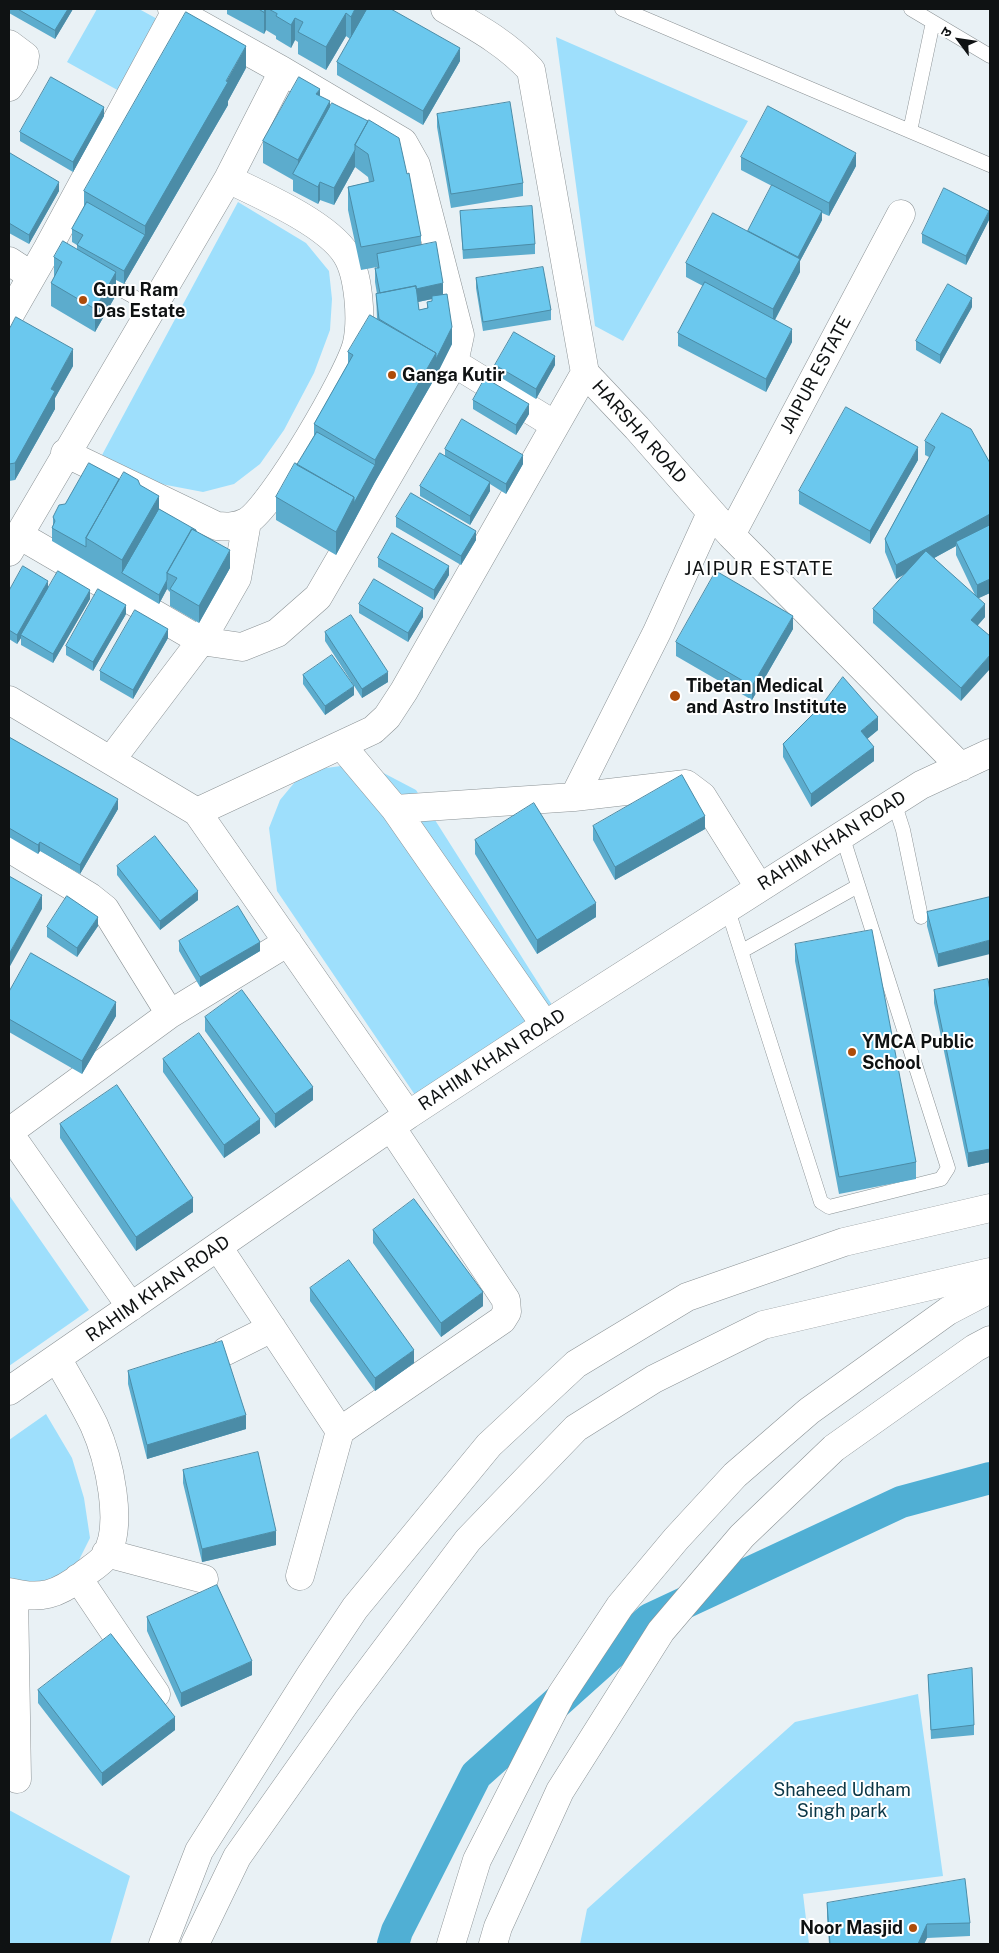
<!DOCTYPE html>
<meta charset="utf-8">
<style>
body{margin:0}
#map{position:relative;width:999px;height:1953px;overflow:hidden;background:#e9f1f5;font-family:"Public Sans","Noto Sans Devanagari",sans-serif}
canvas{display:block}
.frame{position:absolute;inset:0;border:10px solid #0f1213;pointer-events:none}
.north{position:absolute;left:934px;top:15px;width:50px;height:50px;-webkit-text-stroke:4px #fff;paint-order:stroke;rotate:301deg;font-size:14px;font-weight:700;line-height:20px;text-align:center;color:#0f1213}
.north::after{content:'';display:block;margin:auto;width:18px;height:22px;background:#0f1213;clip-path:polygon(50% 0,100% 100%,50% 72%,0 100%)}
</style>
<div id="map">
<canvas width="999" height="1953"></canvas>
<div class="frame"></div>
<div class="north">उ</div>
</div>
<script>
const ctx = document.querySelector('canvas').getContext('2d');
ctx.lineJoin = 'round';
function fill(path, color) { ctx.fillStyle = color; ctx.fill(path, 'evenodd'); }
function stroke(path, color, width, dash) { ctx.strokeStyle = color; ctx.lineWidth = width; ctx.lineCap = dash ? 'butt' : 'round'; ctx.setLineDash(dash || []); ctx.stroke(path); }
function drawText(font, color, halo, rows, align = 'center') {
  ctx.font = font + ' "Public Sans",sans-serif'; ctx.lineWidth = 4; ctx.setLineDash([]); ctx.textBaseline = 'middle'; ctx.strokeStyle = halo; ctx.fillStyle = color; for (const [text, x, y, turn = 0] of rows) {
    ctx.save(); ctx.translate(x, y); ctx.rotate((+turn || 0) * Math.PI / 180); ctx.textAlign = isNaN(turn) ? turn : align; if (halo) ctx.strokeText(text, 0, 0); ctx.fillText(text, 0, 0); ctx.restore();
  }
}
fill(new Path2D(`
 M97,9H139L161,21L121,92L67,62Z
 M556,37L748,121L623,341L595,326Z
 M238,202L306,243L329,271L332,299L330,330L314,373L284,430L260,464L234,484L203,492L156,483L102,455Z
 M341,766L374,768L416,790L554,1008L415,1095L277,891L269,828L280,800L304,771Z
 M9,1195L89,1310L9,1366Z
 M46,1414L72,1458L84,1498L90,1538L77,1564L54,1584L9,1580V1440Z
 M918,1694L943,1876L803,1894L809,1944H580L587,1909L795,1722Z
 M9,1810L130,1876L110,1944H9Z`), '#9edffc');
stroke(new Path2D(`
 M393,1944L397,1931L476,1775L650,1619L901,1502L990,1478`), '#50afd4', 32);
const service = new Path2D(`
 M622,9L990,165
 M911,9L990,56
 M910,131L933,22
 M100,278L152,307
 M894,802L903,830L921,917
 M727,907L821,1202L829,1207L941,1179L948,1168L842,835
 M742,951L858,886`);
const minor = new Path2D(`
 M445,9C476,27 506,43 531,70L585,373L637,428L731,535L961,767
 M9,44L25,56L24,63L9,87
 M9,261L32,276
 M9,316L48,248L176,11
 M454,363L555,425
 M65,453L217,526C228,527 236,527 246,522C271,509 351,372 357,343C362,320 359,274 346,254C326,223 261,195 228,179
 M19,535L201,641L242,647L277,633L318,597L454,363L460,335L416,165L403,142L283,71
 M731,535L901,214
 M9,552L228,179L283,71L172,9
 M9,700L197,812L408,1115
 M342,746L395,809L545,1025
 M111,760L201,641L237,578L247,522
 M574,797L657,632L711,513
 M395,809L574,797L686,784L702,796L759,887
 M197,812L373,730L387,717L404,691L585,373
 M9,848L90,897L105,909L170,1014L9,1132
 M170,1014L288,942
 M9,1133L131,1307
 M218,1247L340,1431L300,1576
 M226,1351L272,1328
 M9,1391L408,1115L545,1025L921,785L990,753
 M340,1431L502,1320L507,1312L506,1300L391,1127
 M106,1553L204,1579
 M78,1578L156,1694
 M9,1592C41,1600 57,1595 83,1575C89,1570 99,1564 104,1558C126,1528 108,1456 94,1425C83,1402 69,1380 57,1358
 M14,1593L17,1779`);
const tertiary = new Path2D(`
 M163,1944L199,1851L311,1674L355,1608L489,1445L576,1364L687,1297L844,1242L990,1208
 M195,1944L237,1857L347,1701L468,1540L576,1428L654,1379L763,1325L990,1272`);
const trunk = new Path2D(`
 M451,1944L477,1860L561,1695L620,1606L676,1539L735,1475L809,1411L948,1311L990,1289
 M493,1944L498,1927L560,1791L661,1631L742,1536L834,1448L975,1348L990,1340`);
stroke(service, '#8b9295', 15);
stroke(minor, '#8b9295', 29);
stroke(tertiary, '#8b9295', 29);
stroke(trunk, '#8b9295', 29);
stroke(service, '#fff', 14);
stroke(minor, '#fff', 28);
stroke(tertiary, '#fff', 28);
stroke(trunk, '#fff', 28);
fill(new Path2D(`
 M9,9H73L55,39L9,13Z
 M227,9H391L460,61L423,125L337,75V62L350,39L346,36L326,70L298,54V42L295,40L291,48L276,39V36L266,30L264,34L227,14Z
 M246,68L228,101V105L124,284L116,280V295L95,332L51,306V283L54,278V257L77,249V245L72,242V229L84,207V191Z
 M320,96L330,108L368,121L421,236V245L443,294L452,344L436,376L375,482L336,555L276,520V497L297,465L314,436V424L348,364V352L377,318L376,294H377L375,282V268H377V267L361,270L348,210V187L369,182L368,177L355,167L334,205L320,200L318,204L293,191V180L263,163V141ZM432,299V301L427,302V308L419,310L418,302Z
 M437,114L523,183V196L451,208L437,127Z
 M104,116L73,172L20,141V132Z
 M9,154L59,191L29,244L9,233Z
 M741,157L856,166L829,216L822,213V220L800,261V272L775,320L792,342L766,392L678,346V333L703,286L686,277V263L748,231L772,186L741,170Z
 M460,211L535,244V254L463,259Z
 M989,220L966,265L922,243V234Z
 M476,278L551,310V320L483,331L476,288Z
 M972,307L940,364L916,350V341Z
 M9,330L73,366L55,398V409L15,480L9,481Z
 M495,365H555L536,399L495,374Z
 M473,400L529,414L516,435L473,409Z
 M925,441L990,463V593L978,598L985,617L978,625L961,701L873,623V609L906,573L896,579L885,552V539L929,457L925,455ZM956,546V555L976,597L934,558Z
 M445,449L523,464L506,494L490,484V491L470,525L420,496V486L445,456Z
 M918,460L870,544L799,504V491Z
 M119,479L140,485L159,509L196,531L230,568L199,623L170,606V592L167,589L159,604L52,541V528L53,525V517L65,504Z
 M396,517L476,540L461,565L396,527Z
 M378,558L449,575L434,600L378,567Z
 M48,587L90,599L53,663L21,645V638L17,644L9,639V591Z
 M359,604L423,617L408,642L359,613Z
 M126,614L93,671L66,655V646Z
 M793,629L752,700L676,656V642Z
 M325,632L388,682L362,698L325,641Z
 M168,638L133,699L100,680V671Z
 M303,675L354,695L325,715L303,684Z
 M878,730L867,739L874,761L811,807L783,757V744Z
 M9,737L118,809L80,874L40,851L38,854L9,837Z
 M593,826L705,829L615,880L593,840Z
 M475,840L596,917L537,954L475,854Z
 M117,866L198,900L160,930L117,875Z
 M990,897L938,967L927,926V912Z
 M98,926L77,957L47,937V927Z
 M179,941L260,951L200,987L179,951Z
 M795,944L916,1162V1179L839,1194L795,961Z
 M934,990L990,991V1162L968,1167L934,1003Z
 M9,992L116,1016L82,1074L9,1032Z
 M205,1017L313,1100L275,1128L205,1031Z
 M163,1059L260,1133L224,1158L163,1072Z
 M60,1124L193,1212L136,1251L60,1138Z
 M373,1230L483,1306L441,1337L373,1243Z
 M310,1288L414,1363L375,1391L310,1301Z
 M128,1371L246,1429L147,1459L128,1384Z
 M183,1470L276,1545L202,1562L183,1483Z
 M147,1617L252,1675L181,1707L147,1631Z
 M928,1675L974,1725V1735L931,1739Z
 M38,1690L175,1730L102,1786L38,1703Z
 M827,1903L970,1923V1936L927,1938L924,1944H829L827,1917Z`), '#5caccd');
fill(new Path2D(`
 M68,9H73L55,39V30Z
 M265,9H266V30L264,34V12Z
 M355,9H368L351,39V17Z
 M346,13V36L326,70V47Z
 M295,18V40L291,48V25Z
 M246,46V68L228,101V105L124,284V271L145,235V226Z
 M460,48V61L423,125V111Z
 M320,89V111L316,94Z
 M330,101V124L298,177V160Z
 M104,107V116L73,172V162Z
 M355,150V167L334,205V188Z
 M856,153V166L829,216V203Z
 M59,182V191L29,244V235Z
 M320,182V200L318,204V187Z
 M822,211V220L800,261V272L773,323V309L797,258Z
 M989,211V220L966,265V256Z
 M116,272V295L95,332V309Z
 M443,283V296H432V299L380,310V297Z
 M972,298V307L940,364V355Z
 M452,327V344L436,376L375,482L336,555V532L354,497L375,465V460L436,353Z
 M792,329V342L766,392V379Z
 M73,349V366L55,398V409L15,480V463L51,389Z
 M555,356V365L536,399V389Z
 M529,404V414L516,435V425Z
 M918,447V460L870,544V531Z
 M523,455V464L506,494V484Z
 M490,482V491L470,525V516Z
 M159,496V518L122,573V560Z
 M990,514V527L956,542V546L896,579V565Z
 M476,531V540L461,565V556Z
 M230,550V568L199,623V606Z
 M449,566V575L434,600V590Z
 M990,579V593L977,599V585Z
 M167,580V589L159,604V595Z
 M48,581V590L21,635V638L17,644V635Z
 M90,590V599L53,663V654Z
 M985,604V617L971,633V620Z
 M126,605V614L93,671V662Z
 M423,608V617L408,642V633Z
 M793,616V629L752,700V686Z
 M168,629V638L133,699V690Z
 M990,655V669L961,701V688Z
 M388,672V682L362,698V689Z
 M354,686V695L325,715V706Z
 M878,717V730L861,744V731Z
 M874,747V761L811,807V794Z
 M118,799V809L80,874V865Z
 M705,816V829L615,880V867Z
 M40,842V851L38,854V845Z
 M198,891V900L160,930V921Z
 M42,895V909L9,968V954Z
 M596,903V917L537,954V940Z
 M98,917V926L77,957V948Z
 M990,940V954L938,967V954Z
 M260,942V951L200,987V977Z
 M116,1002V1016L82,1074V1061Z
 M313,1087V1100L275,1128V1114Z
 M260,1119V1133L224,1158V1145Z
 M990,1149V1162L968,1167V1153Z
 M193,1198V1212L136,1251V1237Z
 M483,1292V1306L441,1337V1323Z
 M414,1350V1363L375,1391V1378Z
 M246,1415V1429L147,1459V1445Z
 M276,1531V1545L202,1562V1549Z
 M252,1661V1675L181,1707V1693Z
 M175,1717V1730L102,1786V1773Z
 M927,1924V1938L924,1944H918Z`), '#4b8ca7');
const building = new Path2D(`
 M18,9H68L55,30Z
 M259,9H265L264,12Z
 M269,9H355L351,17L346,13L326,47L298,32L303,22L295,18L291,25L276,16L277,14Z
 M367,9H391L460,48L423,111L337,62Z
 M186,12L246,46L226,81L228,82L145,226L84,191Z
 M51,77L104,107L73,162L20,132Z
 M299,77L320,89L316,94L330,101L298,160L263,141Z
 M510,102L523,183L451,194L437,114Z
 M332,103L368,121L355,145V150L334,188L320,182L318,187L293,174Z
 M768,106L856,153L829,203L741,157Z
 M369,120L399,138L407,174L409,173L421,236L361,247L348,187L374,181L368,154L355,145Z
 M10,153L59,182L29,235L9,223V154Z
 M772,185L822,211L798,257L748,231Z
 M944,188L989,211L966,256L922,234Z
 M87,202L145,235L124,271L77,245L83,235L72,229Z
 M532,206L535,244L463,250L460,211Z
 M713,213L800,259L773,309L686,263Z
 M63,241L116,272L95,309L51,283L62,262L54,257Z
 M436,242L443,283L416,289V286L380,293L375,268H379L377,254Z
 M543,267L551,310L483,322L476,278Z
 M705,282L792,329L766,379L678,333Z
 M948,284L972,298L940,355L916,341Z
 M416,286L419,310L428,308L427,302L432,301V296L447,294L452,327L436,359V353L379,319L376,294Z
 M370,315L436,353L375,460L314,424L353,355L348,352Z
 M16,317L73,349L51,389L55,391L15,463L9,464V330Z
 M514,332L555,356L536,389L495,365Z
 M485,378L529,404L516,425L473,400Z
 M846,407L918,447L870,531L799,491Z
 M942,413L971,429L990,463V514L896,565L885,539L935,447L925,441Z
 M462,419L523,455L506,484L445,449Z
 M317,432L375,465L354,503V497L297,465Z
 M440,453L490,482L470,516L420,486Z
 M89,463L119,479L86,538V547L52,528L55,521L53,517L59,505L65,504Z
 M295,463L354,497L336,532L276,497Z
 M124,472L138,480L140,485L159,496L122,560L86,538Z
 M411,493L476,531L461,556L396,517Z
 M159,509L196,530V531L192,529L167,573V580L159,595L122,573Z
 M990,525V579L977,585L956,542Z
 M192,529L230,550L199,606L170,589L177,578L167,573Z
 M392,533L449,566L434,590L378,558Z
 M926,551L985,604L971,620L990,636V655L961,688L873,609Z
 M23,566L48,581L17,635L9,630V591Z
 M58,571L90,590L53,654L21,635Z
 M716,571L793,616L752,686L676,642Z
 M374,579L423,608L408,633L359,604Z
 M98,589L126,605L93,662L66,646Z
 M135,610L168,629L133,690L100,671Z
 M351,615L388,672L362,689L325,632Z
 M332,655L354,686L325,706L303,675Z
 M843,677L878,717L861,731L874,747L811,794L783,744L821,706Z
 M9,737L118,799L80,865L40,842L38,845L9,828Z
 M682,775L705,816L615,867L593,826Z
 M534,803L596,903L537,940L475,840Z
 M155,836L198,891L160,921L117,866Z
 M9,876L42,895L9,954Z
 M67,896L98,917L77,948L47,927Z
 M990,897V940L938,954L927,912Z
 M238,906L260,942L200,977L179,941Z
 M872,930L916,1162L839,1177L795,944Z
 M31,953L116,1002L82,1061L9,1019V992Z
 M988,979L990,991V1149L968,1153L934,990Z
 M242,990L313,1087L275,1114L205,1017Z
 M199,1033L260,1119L224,1145L163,1059Z
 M117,1085L193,1198L136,1237L60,1124Z
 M414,1199L483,1292L441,1323L373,1230Z
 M349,1260L414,1350L375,1378L310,1288Z
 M222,1341L246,1415L147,1445L128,1371Z
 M258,1452L276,1531L202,1549L183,1470Z
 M217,1585L252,1661L181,1693L147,1617Z
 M111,1634L175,1717L102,1773L38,1690Z
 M972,1668L974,1725L931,1730L928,1675Z
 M965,1879L970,1923L927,1924L918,1944H830L827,1903Z`);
fill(building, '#6bc8ee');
stroke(building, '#4b8ca7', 1);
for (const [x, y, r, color] of [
 [83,300,5,"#ad4c0a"],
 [392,375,5,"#ad4c0a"],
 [675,696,6,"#ad4c0a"],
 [852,1052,5,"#ad4c0a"],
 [913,1928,5,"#ad4c0a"]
]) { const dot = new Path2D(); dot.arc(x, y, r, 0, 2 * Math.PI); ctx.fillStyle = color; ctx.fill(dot); stroke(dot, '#fff', 2); }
drawText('bold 18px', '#0f1213', '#fff', [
 ["Guru Ram",93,290],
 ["Das Estate",93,311],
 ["Ganga Kutir",402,375],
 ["Tibetan Medical",686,686],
 ["and Astro Institute",686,707],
 ["YMCA Public",862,1042],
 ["School",862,1063],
 ["Noor Masjid",903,1928,"right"]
], 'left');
drawText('18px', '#0f1213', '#fff', [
 ["JAIPUR ESTATE",816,375,-62],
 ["HARSHA ROAD",639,432,48],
 ["RAHIM KHAN ROAD",832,841,-32],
 ["RAHIM KHAN ROAD",492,1060,-33],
 ["RAHIM KHAN ROAD",158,1289,-35]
]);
drawText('18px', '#0a3646', '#fff', [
 ["Shaheed Udham",842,1790],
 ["Singh park",842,1811]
]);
ctx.letterSpacing = '1px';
drawText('19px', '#0f1213', '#fff', [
 ["JAIPUR ESTATE",759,569]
]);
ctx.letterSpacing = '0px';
</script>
